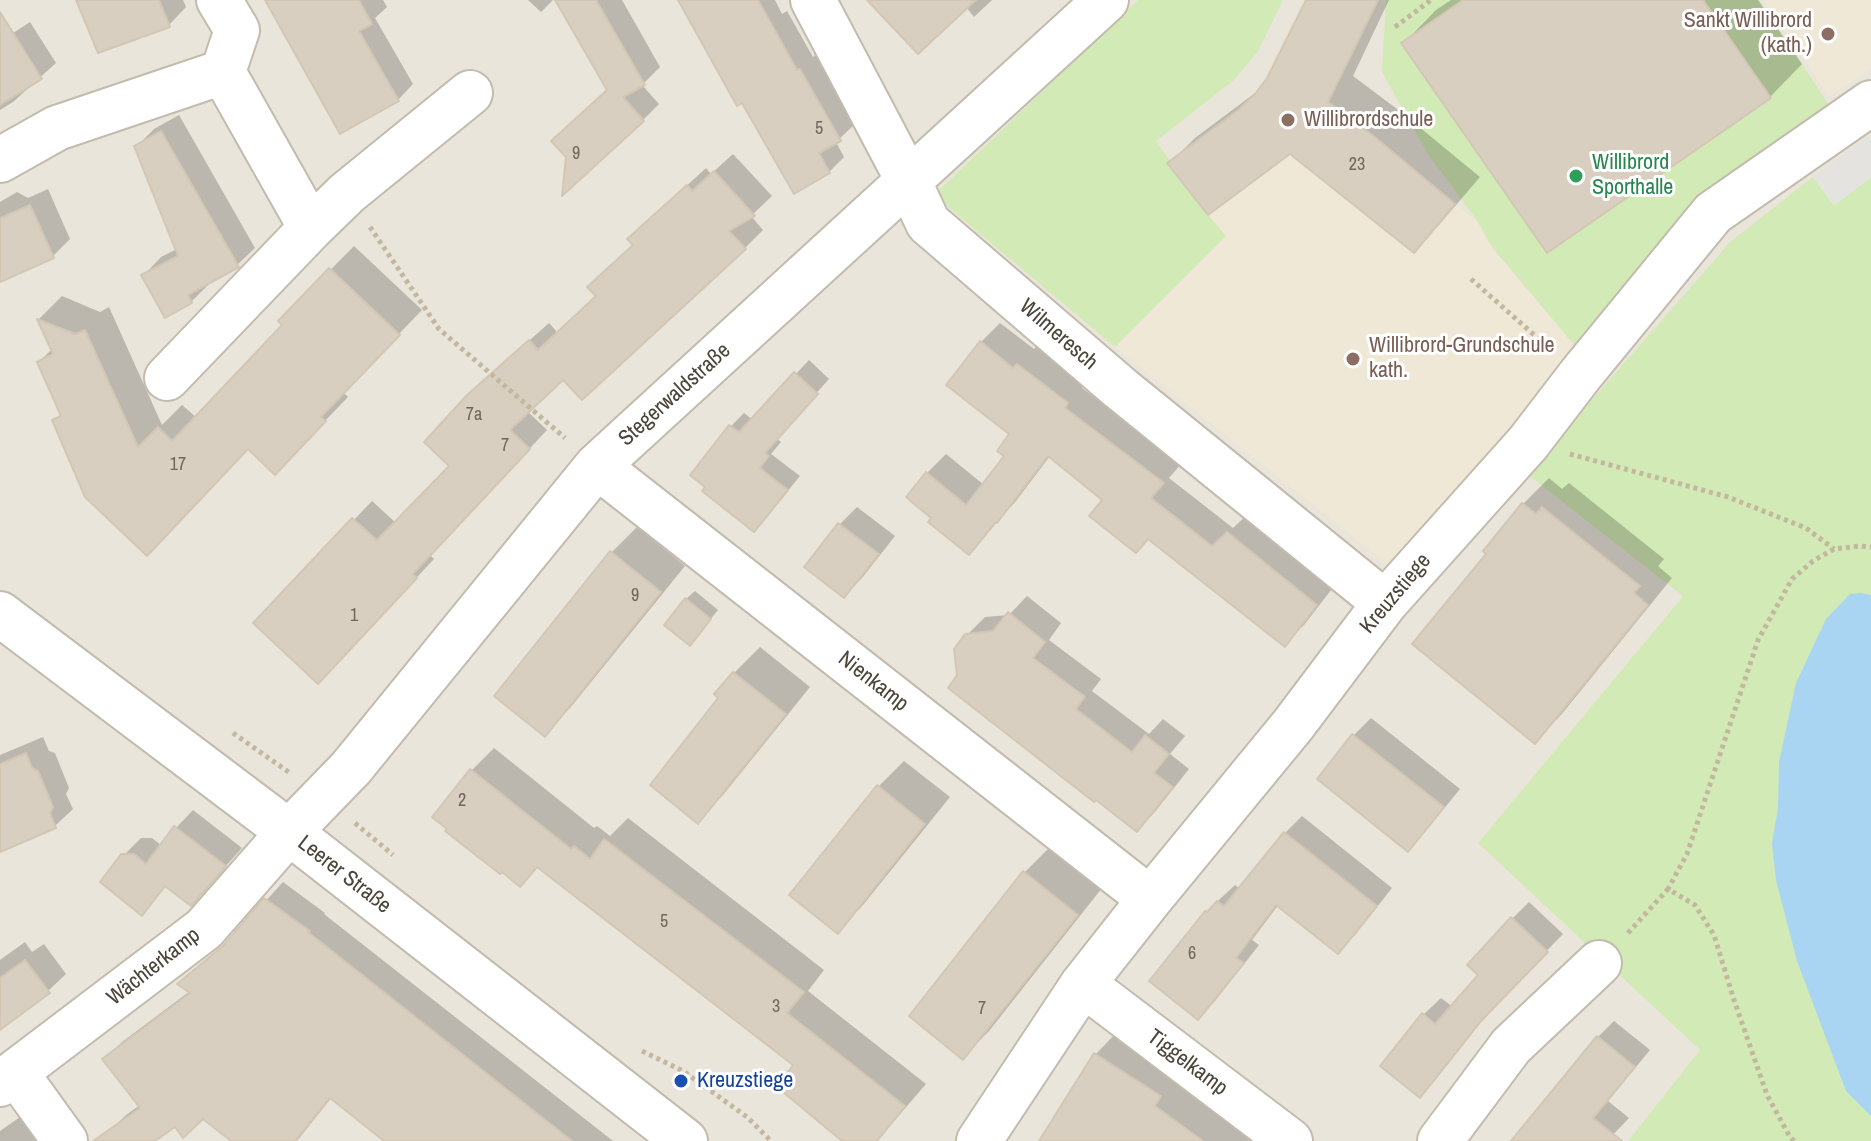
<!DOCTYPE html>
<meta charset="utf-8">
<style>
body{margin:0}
canvas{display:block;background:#f6f3ec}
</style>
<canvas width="1871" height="1141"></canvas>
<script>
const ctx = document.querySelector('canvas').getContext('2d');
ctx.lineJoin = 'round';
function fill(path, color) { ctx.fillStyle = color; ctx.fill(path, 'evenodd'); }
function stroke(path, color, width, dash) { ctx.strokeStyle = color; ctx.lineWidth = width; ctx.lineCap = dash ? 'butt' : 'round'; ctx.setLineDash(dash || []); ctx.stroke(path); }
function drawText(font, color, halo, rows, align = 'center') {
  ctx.font = font + ' "Archivo Narrow",sans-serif'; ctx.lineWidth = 6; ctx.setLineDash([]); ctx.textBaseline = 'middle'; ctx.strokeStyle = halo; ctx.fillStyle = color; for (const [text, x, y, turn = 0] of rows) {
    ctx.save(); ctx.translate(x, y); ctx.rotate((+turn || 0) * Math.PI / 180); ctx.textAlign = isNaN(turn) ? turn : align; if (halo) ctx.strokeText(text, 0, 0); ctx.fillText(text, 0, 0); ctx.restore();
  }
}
fill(new Path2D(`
 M0,0H1871V177L1813,178L1732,240L1683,596L1479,843L1701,1050L1628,1141H0Z`), '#eae5da');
fill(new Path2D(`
 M1763,0H1871V68L1829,97Z
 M1290,154L1413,253L1455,204L1478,222L1491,246L1582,354L1396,571L1115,347L1225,236L1208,215Z`), '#efe8d6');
fill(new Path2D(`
 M1138,0H1283L1258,51L1234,80L1156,141L1208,215L1226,236L1115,347L934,195Z
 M1386,0H1759L1829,105L1703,202L1582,354L1491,246L1478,222L1428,154L1382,72Z
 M1813,177L1834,205L1871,177V1141H1628L1700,1050L1478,843L1683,596L1527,474L1732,240Z`), '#d2eab5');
fill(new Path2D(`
 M1871,134V177L1834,205L1813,177Z`), '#e5e3e0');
fill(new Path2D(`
 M1861,593L1871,595V1116L1846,1091L1797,961L1776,880L1772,843L1778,808L1779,762L1796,683L1826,619L1850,594Z`), '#a9d4f2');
fill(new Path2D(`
 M78,0H183L186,7L169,25Z
 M267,0H383L387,7L375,18L413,84L398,100Z
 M528,0H553L541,12Z
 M558,0H622L660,67L642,85L659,104L643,120L609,90Z
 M680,0H775L782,14L787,11L813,57L815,55L855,124L836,142L844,157L829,172L743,100Z
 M890,0H992L974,17L966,7Z
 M1308,0H1389L1353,76L1401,112L1480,177L1439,225L1413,251L1290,152L1170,163L1195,138L1263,87Z
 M1451,0H1758L1802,64L1770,97L1404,43L1436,10Z
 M30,22L56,63L13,102L0,110V25L7,37Z
 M179,115L255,248L237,265L208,282L209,284L191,302L144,275L161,257L177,249L137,146L154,129Z
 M733,154L772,196L751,216L763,230L745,248L563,378L527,411L547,430L430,555L434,559L337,663L256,623L372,501L396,523L452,466L488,377L549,323L558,333L598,296L635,244L648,221L706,168L711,174Z
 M48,189L70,239L53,256L0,280V202L17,192L28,198Z
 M354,246L422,310L343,392L348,397L298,449L248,447L170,530L54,421L62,413L39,362L52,349L39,319L62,296L100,312L109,307L162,425L182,405L197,418L285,325L280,321Z
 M1000,323L1034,349L1037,346L1086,383L1082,388L1182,463L1169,478L1233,528L1247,515L1335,585L1304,625L1284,644L1050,456L1016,501L969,553L934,517L927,473L946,454L984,485L1007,456L1012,434L981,342Z
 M809,360L829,379L776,438L781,442L771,454L800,476L767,516L754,530L693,474L731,426L744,413L753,420Z
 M1549,478L1562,489L1569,483L1664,559L1658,566L1672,578L1561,715L1535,741L1489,553L1523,504Z
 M857,507L895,536L862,578L844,596L807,566L840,524Z
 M637,527L685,566L570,708L545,734L611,553Z
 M695,591L718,610L698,635L686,599Z
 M1027,596L1061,623L1049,640L1101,679L1092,691L1149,734L1163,719L1185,736L1170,754L1189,769L1154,813L1137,830L959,676L967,635L985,617L1009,615Z
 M760,647L810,687L723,795L698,821L721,698L734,673Z
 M1371,718L1460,789L1425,832L1407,849L1319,778L1354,735Z
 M43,737L49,751L55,753L69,788L66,794L73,809L55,826L0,850V755Z
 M494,748L594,828L597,826L610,836L628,818L824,970L808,991L926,1084L877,1141H845L796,1065L539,866L520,885L435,817L472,770Z
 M904,761L950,797L863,905L838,931L878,787Z
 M193,810L242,848L208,886L167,885L142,913L123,856L141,838H152L162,846L176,828Z
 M1302,816L1392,888L1355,935L1338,951L1279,904L1252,940L1259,945L1215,1001L1198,1018L1206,912L1235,885L1240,889L1285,833Z
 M1050,847L1102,888L989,1031L963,1057L1025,872Z
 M283,882L325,913L324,914L613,1141H389L332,1097L297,1141H235L203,1116L175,1124L151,1141H115L109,1132L126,1115L140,1105L105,1059L122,1042L190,991L180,983L197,967L234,936Z
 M1529,902L1563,934L1497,1002L1437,1078L1420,1095L1383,1066L1424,1014L1441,998L1453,1007L1481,975L1512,919Z
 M25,942L32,952L44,944L66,974L48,991L0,1027V960Z
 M1614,1021L1650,1050L1608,1101L1629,1118L1607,1141H1513L1598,1037Z
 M1118,1031L1182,1073L1176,1082L1252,1138L1249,1141H1040L1096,1054Z
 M30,1110L52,1141H0V1131Z`), '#0003');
const building = new Path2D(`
 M76,0H159L170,27L98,53Z
 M265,0H359L372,24L359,31L399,101L340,134Z
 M555,0H596L645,85L623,97L644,121L562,196L566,157L551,141L607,90Z
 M678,0H758L797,70L800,69L841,141L819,153L830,173L794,194L742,103L737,106Z
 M867,0H976L918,54Z
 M1306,0H1378L1328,102L1376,138L1455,204L1414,253L1290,154L1208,215L1167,163L1238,110L1255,94L1267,78Z
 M1463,0H1703L1771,98L1547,253L1401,43Z
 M0,12L42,79L0,105Z
 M161,131L239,267L188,295L192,303L165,318L141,275L178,256L134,146Z
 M714,171L755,216L729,231L746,249L582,400L563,380L510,430L530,449L413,574L417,578L318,684L253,623L352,518L377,540L449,466L424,442L467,395L529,340L538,350L596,296L587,287L633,245L627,239L687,185L692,191Z
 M30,205L54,258L0,282V218Z
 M329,268L400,335L321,417L326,421L275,475L248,449L147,556L85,497L52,420L61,416L37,362L53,354L37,319L75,334L85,330L138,447L158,427L172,441L282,325L278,321Z
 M980,341L1013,368L1017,364L1068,403L1065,408L1164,483L1151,498L1212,546L1227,532L1317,605L1285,647L1148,539L1136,553L1089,516L1102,500L1048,456L997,523L996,522L969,555L928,522L931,518L906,497L926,472L966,505L1004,456L997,451L1009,434L946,385Z
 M794,372L818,394L765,453L769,456L760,468L788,490L754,532L702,491L705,487L690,475L729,425L739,432Z
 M1522,503L1536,514L1542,507L1640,586L1634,593L1648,605L1535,744L1412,644L1486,554L1483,551Z
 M838,523L879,554L844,598L804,567Z
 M610,551L661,592L545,737L494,696Z
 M685,598L711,619L690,646L664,625Z
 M1008,612L1045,642L1033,658L1085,697L1076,709L1132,752L1145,735L1169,754L1154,773L1173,787L1137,832L1096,800L1094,802L948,688L957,675L954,649L965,634L993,631Z
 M733,672L786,714L698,824L650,785L718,698L714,694Z
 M1352,734L1444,807L1408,852L1317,779Z
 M26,753L32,768L38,771L53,807L50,813L56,828L0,852V764Z
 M470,769L571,849L574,846L590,859L604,839L804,992L787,1013L905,1106L877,1141H842L777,1087L793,1065L537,867L520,887L502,872L500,874L445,831L447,829L432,817Z
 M877,785L925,824L838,934L789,895Z
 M174,826L226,866L191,906L165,886L142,916L100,882L121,854H134L146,864Z
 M1284,832L1377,906L1338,954L1276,905L1236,958L1244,963L1198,1020L1149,981L1205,911L1207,912L1217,901L1224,906Z
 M1023,871L1078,915L963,1060L909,1016Z
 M264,898L310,931L308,932L572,1141H384L330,1098L295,1141H231L203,1119L183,1138L175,1127L155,1141H93L140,1108L102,1059L190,993L177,984L223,946Z
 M1511,917L1548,952L1480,1022L1420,1098L1380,1066L1422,1013L1435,1024L1478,975L1467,965Z
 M25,960L50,993L0,1030V978Z
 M1597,1036L1635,1067L1593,1118L1622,1141H1511Z
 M1094,1053L1161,1096L1155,1106L1203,1141H1039Z`);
fill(building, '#d8cfc1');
stroke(building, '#d3c7b4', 2);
const minor = new Path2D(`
 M219,0L237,30L223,72L311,228L347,193L470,93
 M813,0L909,182L928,223L1120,388L1385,603
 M0,160L57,128L223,72
 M167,378L311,228
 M597,466L1150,899
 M0,614L289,832L685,1141
 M1083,984L1290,1141
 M16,1073L65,1141
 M0,1084L204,929L289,832L351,768L597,466L1106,0
 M979,1141L1083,984L1150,899L1293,725L1385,603L1528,443L1581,374L1713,213L1871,103
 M1440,1141L1511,1046L1599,963`);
stroke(minor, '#c2bbae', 48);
stroke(new Path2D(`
 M1395,27L1431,0
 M370,227L439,329L565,438
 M1471,279L1549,348
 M1570,454L1728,497L1806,528L1834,549
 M233,733L290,773
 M355,823L393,855
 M1628,933L1668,889
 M642,1051L683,1071L747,1117L771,1141
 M1794,1141L1790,1137L1767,1095L1734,1000L1714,935L1695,905L1668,889L1687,854L1758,640L1792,579L1813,561L1834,549L1860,546L1871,547`), '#c4b79f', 5, [4, 4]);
stroke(minor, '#fff', 44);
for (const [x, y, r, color] of [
 [1828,34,8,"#8d6e63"],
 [1288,120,8,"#8d6e63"],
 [1576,176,8,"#2e9e5b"],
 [1353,359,8,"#8d6e63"],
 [681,1081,8,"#1a4fb4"]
]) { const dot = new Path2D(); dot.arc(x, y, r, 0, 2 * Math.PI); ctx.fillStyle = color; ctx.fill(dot); stroke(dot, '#fff', 3); }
drawText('18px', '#6e675b', null, [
 ["5",819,129],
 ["9",576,154],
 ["23",1357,165],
 ["7a",474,415],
 ["7",505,446],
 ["17",178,465],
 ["9",635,596],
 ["1",354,616],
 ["2",462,801],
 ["5",664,922],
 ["6",1192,954],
 ["3",776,1007],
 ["7",982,1009]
]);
drawText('22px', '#785e54', '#fff', [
 ["Sankt Willibrord",1812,21,"right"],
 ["(kath.)",1812,46,"right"],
 ["Willibrordschule",1304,120],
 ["Willibrord-Grundschule",1369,346],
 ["kath.",1369,371]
], 'left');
drawText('22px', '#27864d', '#fff', [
 ["Willibrord",1592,163],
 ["Sporthalle",1592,188]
], 'left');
drawText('22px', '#4b4439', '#fff', [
 ["Wilmeresch",1058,335,41],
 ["Stegerwaldstraße",675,395,-42],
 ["Kreuzstiege",1396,594,-50],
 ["Nienkamp",873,682,38],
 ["Leerer Straße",344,875,38],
 ["Wächterkamp",154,967,-38],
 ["Tiggelkamp",1187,1063,37]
]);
drawText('22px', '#164399', '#fff', [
 ["Kreuzstiege",697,1081]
], 'left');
</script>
